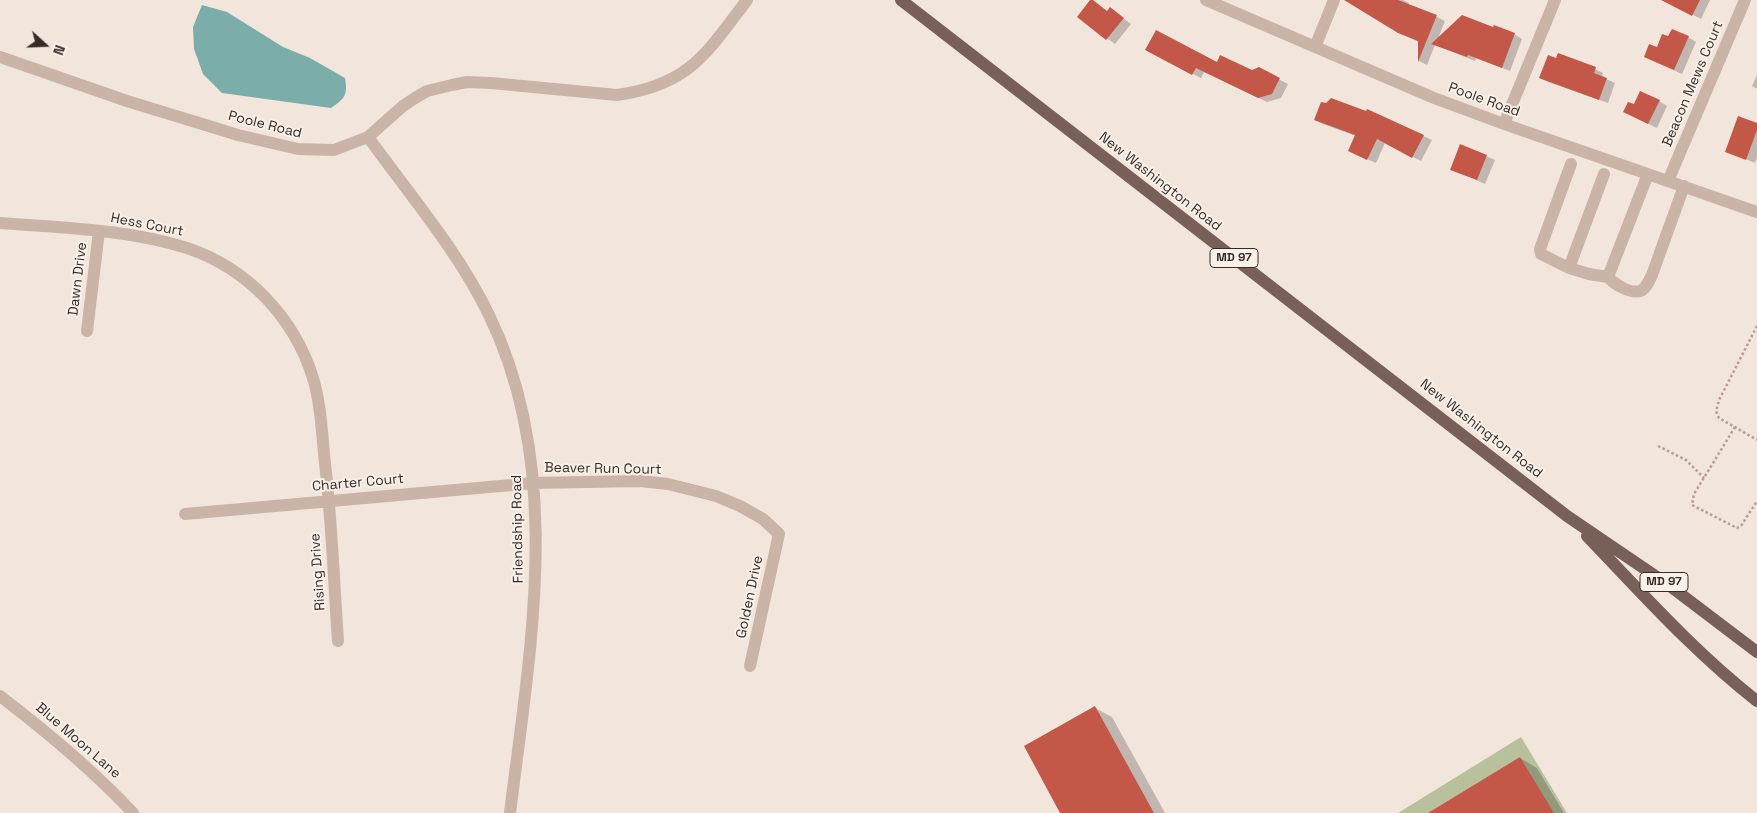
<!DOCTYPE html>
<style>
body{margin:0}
#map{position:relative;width:1757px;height:813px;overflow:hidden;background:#f2e5dc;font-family:"Space Grotesk",sans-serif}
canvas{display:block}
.north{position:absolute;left:20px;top:20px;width:50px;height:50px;-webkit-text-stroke:4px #f9f0e8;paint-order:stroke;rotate:110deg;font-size:14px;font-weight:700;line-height:20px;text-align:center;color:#362b28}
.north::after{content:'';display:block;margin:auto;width:18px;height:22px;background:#362b28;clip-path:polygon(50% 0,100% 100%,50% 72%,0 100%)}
</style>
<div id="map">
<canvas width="1757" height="813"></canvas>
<div class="north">N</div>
</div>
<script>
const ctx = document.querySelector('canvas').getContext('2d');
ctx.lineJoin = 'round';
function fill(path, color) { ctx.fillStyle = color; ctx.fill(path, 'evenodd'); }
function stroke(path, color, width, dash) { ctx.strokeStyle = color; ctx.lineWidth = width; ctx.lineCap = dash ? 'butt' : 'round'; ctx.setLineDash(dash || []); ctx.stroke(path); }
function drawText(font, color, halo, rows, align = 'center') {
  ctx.font = font + ' "Space Grotesk",sans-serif'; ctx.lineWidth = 4; ctx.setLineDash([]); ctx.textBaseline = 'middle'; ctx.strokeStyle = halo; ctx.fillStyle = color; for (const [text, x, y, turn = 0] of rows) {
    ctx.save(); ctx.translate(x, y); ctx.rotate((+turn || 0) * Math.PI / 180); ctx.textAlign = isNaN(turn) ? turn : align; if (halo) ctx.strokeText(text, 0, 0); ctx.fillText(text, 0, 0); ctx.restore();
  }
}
fill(new Path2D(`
 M1521,737L1567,813H1398Z`), '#b8c19c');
fill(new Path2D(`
 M202,5L227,12L283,47L310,58L345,78C348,94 345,99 331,108L222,93L203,74L194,49L193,27Z`), '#7baeab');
fill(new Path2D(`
 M1091,0L1108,12L1118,14L1131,24L1115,44L1078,17Z
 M1360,0H1403L1409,3L1408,5L1437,17L1445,21L1437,41L1494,29L1514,34L1522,39L1510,71L1476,58L1475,61L1435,45L1427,65L1419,61V42L1408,37L1357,6Z
 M1681,0H1710L1701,19L1686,11Z
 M1688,37L1696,42L1682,74L1653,61L1657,49L1669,38Z
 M1155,54L1218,64L1252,71L1259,69L1288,84L1281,98L1267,102L1204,72L1201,78Z
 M1595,69L1603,73L1602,77L1615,83L1608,103L1548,82L1540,78Z
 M1757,75V89L1752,86Z
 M1659,101L1667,106L1657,128L1633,116L1634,106Z
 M1368,110L1432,140L1421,161L1385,143L1376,163L1358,155L1356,136L1323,124L1315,120L1367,112Z
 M1757,124V157L1755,163L1727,151Z
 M1486,156L1495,160L1485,184L1452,169Z
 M1095,708L1112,717L1165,813H1062Z
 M1520,758L1537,768L1564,813H1430Z`), '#0003');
fill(new Path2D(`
 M1090,0H1093L1107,11L1110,7L1124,18L1106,40L1077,17Z
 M1344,0H1398L1437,15L1418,62V41L1398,33Z
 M1661,0H1700L1692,16Z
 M1462,15L1493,27L1494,25L1515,33L1502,68L1468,55L1467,57L1431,44Z
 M1672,29L1689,36L1674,70L1644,57L1649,44L1657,47L1662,34L1668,36Z
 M1156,30L1217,62L1220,55L1252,70L1259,67L1280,78L1272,94L1258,98L1196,68L1192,75L1145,50Z
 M1558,53L1596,67L1594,73L1607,78L1599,100L1539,78L1548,55L1556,58Z
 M1640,91L1660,100L1648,124L1623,112L1628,102L1634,104Z
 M1331,98L1366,111L1367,109L1424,135L1412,158L1377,139L1367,160L1348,151L1355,135L1314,120L1321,102L1326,103Z
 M1738,116L1757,123V130L1746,160L1725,152Z
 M1460,144L1487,155L1477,180L1450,170Z
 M1095,706L1154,813H1060L1024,746Z
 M1520,757L1554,813H1428Z`), '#c45848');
stroke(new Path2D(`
 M1757,326L1719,400L1716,411L1719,418L1757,440
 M1735,427L1694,494L1692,505L1737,528L1741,526L1757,501
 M1658,446L1686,460L1704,478`), '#b59d92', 2.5, [2.5, 2.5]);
stroke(new Path2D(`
 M1206,0L1434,98L1504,124L1757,212
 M1315,47L1334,0
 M0,57L127,101L238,135L298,149L334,150L368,137L403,106L415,98L427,91L452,85L467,82L491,83L617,95C689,85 706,54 747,0
 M1504,124L1555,0
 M368,137C410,195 458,251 489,315C565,471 530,649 510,813
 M1604,174L1569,268L1589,274L1608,277
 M1648,174L1608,277C1614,284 1630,294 1640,291C1646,289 1649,281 1652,275L1684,186
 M1668,181L1745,0
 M0,223C62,228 127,229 187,248C247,268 294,317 313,378C322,408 322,441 326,472C332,528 334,584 338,641
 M1569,268L1541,254L1540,249L1571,164
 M87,331L99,231
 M185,514L534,483L640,481L668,484L716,496L740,506L763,519L779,534L750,666
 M0,696C47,732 92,769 133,813`), '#cab4a8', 12);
stroke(new Path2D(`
 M901,0L1567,516L1670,586L1757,652
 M1587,536C1641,592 1694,652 1757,701`), '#786059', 12);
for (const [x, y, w] of [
 [1234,258,48],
 [1664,582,48]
]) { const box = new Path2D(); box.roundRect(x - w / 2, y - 9.5, w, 19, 4); ctx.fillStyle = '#f9f0e8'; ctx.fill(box); stroke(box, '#362b28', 1); }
drawText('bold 12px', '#362b28', null, [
 ["MD 97",1234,258],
 ["MD 97",1664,582]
]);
drawText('14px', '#362b28', '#f9f0e8', [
 ["Beacon Mews Court",1693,84,-67],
 ["Poole Road",1484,100,20],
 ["Poole Road",265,125,14],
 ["New Washington Road",1160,182,38],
 ["Hess Court",147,225,11],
 ["Dawn Drive",78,279,-83],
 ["New Washington Road",1481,429,38],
 ["Beaver Run Court",603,469,1],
 ["Charter Court",358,483,-5],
 ["Friendship Road",518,529,-91],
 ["Rising Drive",318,572,-94],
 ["Golden Drive",750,597,-78],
 ["Blue Moon Lane",78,741,41]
]);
</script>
